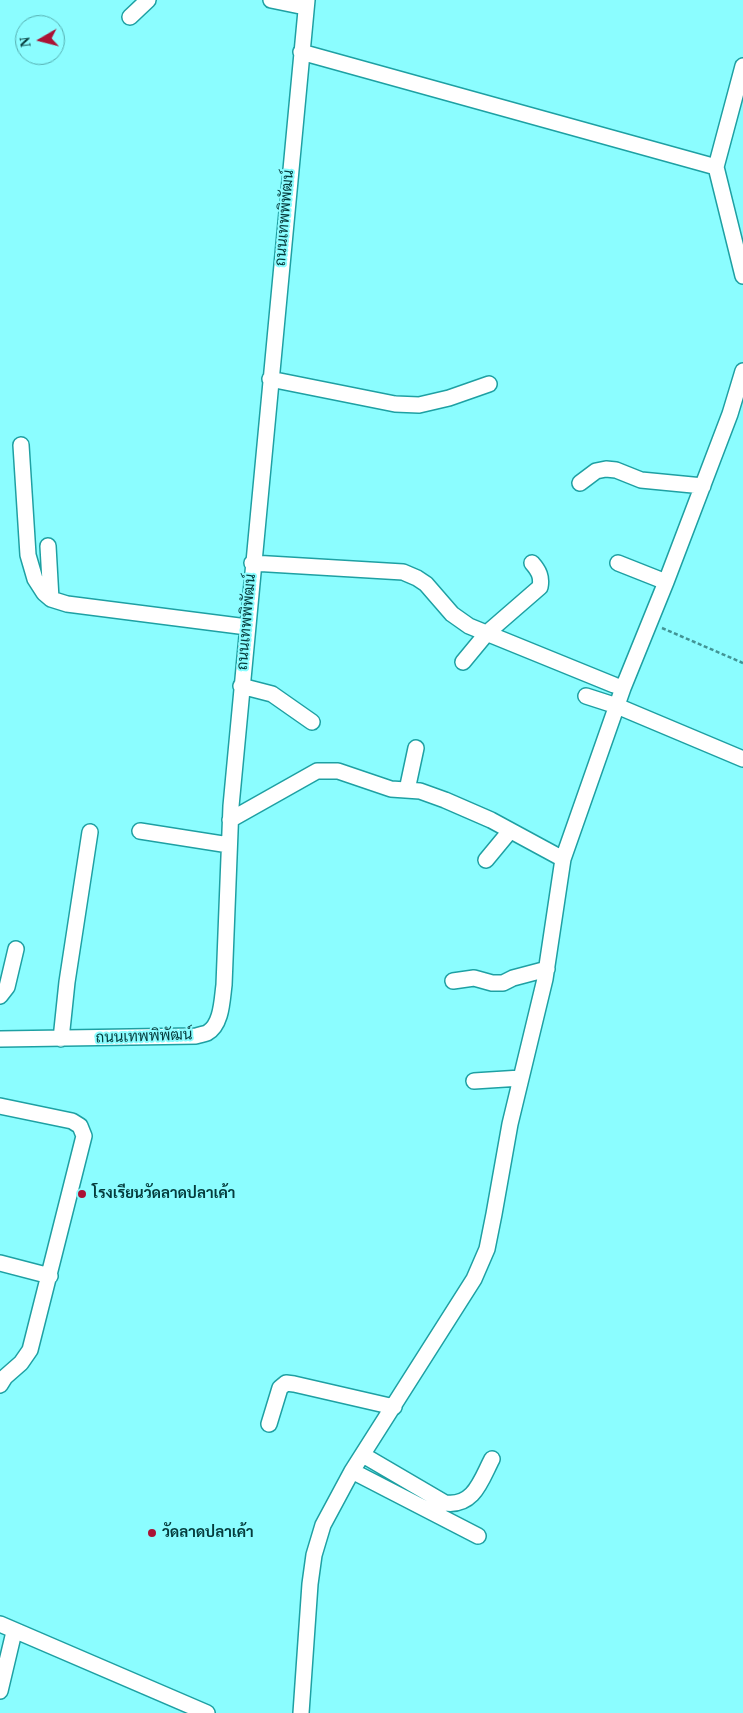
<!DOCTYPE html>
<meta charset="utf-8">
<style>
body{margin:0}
#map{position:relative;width:743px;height:1713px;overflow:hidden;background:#8bfdff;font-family:"Times New Roman",serif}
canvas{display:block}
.north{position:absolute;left:15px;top:15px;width:50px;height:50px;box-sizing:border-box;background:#8bfdff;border:1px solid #55afb1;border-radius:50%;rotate:262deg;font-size:14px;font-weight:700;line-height:20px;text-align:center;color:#053b3c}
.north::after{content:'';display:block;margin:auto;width:18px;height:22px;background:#aa1335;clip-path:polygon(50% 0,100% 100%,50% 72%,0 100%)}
</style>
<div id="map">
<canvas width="743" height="1713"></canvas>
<div class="north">N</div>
</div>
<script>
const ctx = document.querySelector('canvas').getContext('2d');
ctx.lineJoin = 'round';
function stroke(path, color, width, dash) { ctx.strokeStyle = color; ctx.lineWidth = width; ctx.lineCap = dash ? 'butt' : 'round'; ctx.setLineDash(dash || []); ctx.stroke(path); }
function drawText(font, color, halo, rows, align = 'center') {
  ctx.font = font + ' "Times New Roman",Sarabun,serif'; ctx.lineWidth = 4; ctx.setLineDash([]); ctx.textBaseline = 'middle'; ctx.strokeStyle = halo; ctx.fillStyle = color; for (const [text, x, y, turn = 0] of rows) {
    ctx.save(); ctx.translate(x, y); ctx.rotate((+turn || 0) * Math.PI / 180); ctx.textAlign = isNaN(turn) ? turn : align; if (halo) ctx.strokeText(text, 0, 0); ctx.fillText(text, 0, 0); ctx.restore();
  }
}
const minor = new Path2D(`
 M271,0L305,7
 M130,17L148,0
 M301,52L716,167
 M743,66L716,167L743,276
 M270,379L395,404L419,405L449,398L489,384
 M21,445L28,555L35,579L44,593L51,599L67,604L247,627
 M580,483L596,471L606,469L616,470L641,480L703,486
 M48,546L51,599
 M252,563L403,572L417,578L426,584L452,614L469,626L614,685L623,688
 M618,563L666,582
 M463,662L487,633L540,587C542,577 539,571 532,563
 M241,686L272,694L312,722
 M586,696L617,706L743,759
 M407,790L416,748
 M230,820L317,771H338L391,789L420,791L445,800L491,820L563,859
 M140,831L229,845
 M486,860L510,831
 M453,981L474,978L492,983H503L513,978L547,969
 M0,996L7,987L16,949
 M0,1039L196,1036C199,1035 204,1034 207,1033C222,1025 222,999 224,985L231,806L307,0
 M61,1039L67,982L90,832
 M474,1081L521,1078
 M0,1106L72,1121L80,1126L84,1136L30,1350L21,1363L5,1377L0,1385
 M0,1263L50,1276
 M269,1424L280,1388L286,1383L294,1384L394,1407
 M363,1455L445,1503C474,1507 481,1480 492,1459
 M352,1471L478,1536
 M0,1624L207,1713
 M0,1691L14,1632
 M301,1713L310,1584L314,1555L323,1525L352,1471L474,1279L487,1249L494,1214L510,1124L545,979L563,859L623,688L666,582L730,414L743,371`);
stroke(minor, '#1ea0a3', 18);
stroke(new Path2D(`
 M662,628L743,663`), '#429495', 2.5, [4, 2.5]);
stroke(minor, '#fff', 15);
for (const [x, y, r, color] of [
 [82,1194,5,"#aa1335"],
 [152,1533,5,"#aa1335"]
]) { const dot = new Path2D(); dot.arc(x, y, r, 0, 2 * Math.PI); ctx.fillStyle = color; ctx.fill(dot); stroke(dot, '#8bfdff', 2); }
drawText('15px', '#053b3c', '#8bfdff', [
 ["ถนนเทพพิพัฒน์",285,218,-85],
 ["ถนนเทพพิพัฒน์",247,622,-85],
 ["ถนนเทพพิพัฒน์",144,1037,-2]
]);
drawText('bold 15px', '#053b3c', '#8bfdff', [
 ["โรงเรียนวัดลาดปลาเค้า",92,1194],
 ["วัดลาดปลาเค้า",162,1533]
], 'left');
</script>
